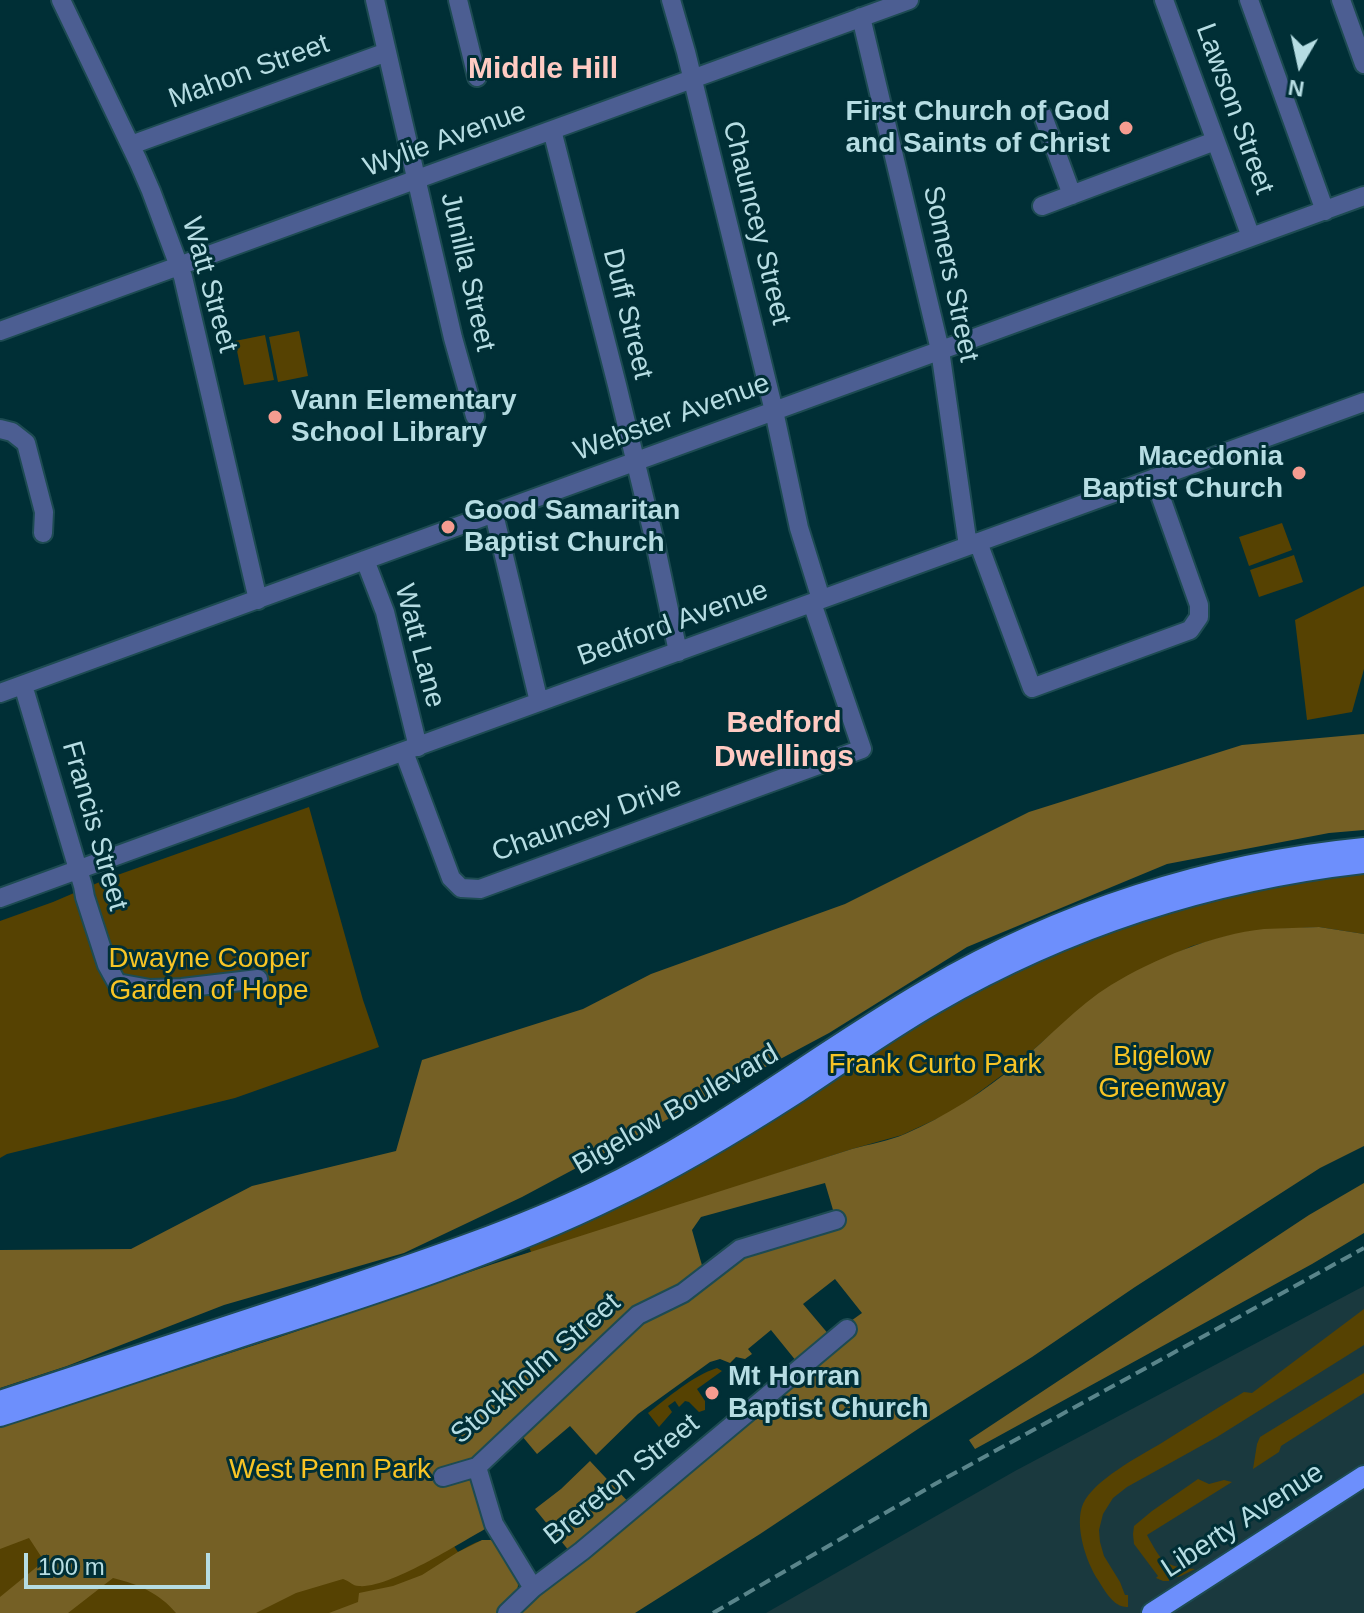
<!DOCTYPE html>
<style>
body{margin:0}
#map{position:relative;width:1364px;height:1613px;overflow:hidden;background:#002f36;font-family:Arial,sans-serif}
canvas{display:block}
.north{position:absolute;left:1260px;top:24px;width:80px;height:80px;-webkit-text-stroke:6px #002f36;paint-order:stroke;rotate:189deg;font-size:22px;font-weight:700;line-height:32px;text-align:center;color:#b6dde3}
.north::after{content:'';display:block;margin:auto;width:28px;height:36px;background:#b6dde3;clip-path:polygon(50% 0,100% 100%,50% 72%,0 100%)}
.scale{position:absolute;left:24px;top:1553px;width:186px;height:36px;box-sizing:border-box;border:4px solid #b6dde3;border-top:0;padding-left:10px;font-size:24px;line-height:28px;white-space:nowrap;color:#b6dde3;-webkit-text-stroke:6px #002f36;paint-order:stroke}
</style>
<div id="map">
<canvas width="1364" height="1613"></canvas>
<div class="north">N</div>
<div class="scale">100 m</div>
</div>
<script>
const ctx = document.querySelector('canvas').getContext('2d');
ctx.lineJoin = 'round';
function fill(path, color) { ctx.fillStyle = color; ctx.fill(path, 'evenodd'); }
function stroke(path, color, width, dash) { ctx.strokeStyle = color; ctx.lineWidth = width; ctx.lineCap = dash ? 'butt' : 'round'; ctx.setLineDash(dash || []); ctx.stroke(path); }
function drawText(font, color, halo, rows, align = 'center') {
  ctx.font = font + ' Arial,sans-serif'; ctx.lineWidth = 6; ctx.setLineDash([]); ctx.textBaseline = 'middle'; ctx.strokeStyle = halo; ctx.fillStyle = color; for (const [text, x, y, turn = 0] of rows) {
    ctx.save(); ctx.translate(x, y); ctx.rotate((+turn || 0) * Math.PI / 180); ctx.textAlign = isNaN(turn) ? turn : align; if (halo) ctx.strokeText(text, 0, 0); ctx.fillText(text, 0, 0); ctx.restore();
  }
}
fill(new Path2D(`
 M1364,1286V1613H766L1015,1471Z`), '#1a393e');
fill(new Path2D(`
 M299,331L308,376L278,382L269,337Z
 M265,335L274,380L244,385L235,341Z
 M1282,523L1292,550L1249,566L1239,537Z
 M1294,555L1303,582L1259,597L1250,570Z
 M1364,586V669L1352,712L1307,720L1295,620Z
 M309,807L363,1000L379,1047L235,1098L7,1154L0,1158V921L53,902L109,878Z
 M1364,871V934L1319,927L1263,930L1228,936L1192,946L1160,961L1072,1016L1017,1064L966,1102L1104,1041L902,1135L852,1149L675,1207L477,1467L461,1541L454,1546L458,1552C470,1546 483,1535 495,1543L518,1581L519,1585L496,1613H0V1427L277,1338L531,1252L528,1244L997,978L1119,926L1253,889Z
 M1364,1309V1345L1217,1437L1127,1487L1113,1498L1103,1514L1099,1530L1100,1542L1104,1556L1120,1582L1125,1595H1128V1607C1114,1608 1105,1591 1098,1580C1086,1562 1074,1525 1083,1504C1094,1480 1138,1457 1160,1444C1188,1426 1216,1409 1244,1392L1252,1393Z
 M717,1368L722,1371L697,1389L705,1401V1410L699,1412L689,1402L685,1401L679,1407L675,1401L668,1406L672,1412L659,1427L648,1413C669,1397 692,1376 717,1368Z
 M1364,1373V1393L1281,1446L1279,1452L1253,1469L1257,1444L1260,1437Z
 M1198,1479L1209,1484L1224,1480L1232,1482L1147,1535C1161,1561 1164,1567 1195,1569L1181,1576L1169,1579V1581H1163L1156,1578L1158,1576L1134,1544L1133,1534L1134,1526L1152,1511Z`), '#564202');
fill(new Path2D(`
 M1364,734V830L1329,833L1167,864L967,947L829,1033L522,1197L404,1253L224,1305L67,1366L0,1388V1250L131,1249L252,1186L396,1151L422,1060L583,1009L651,974L845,904L1029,812L1242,745Z
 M1319,927L1364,934V1146L1320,1168L1135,1287L1032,1357L924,1425L760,1534L635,1613H507L574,1557L535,1509L561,1489L590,1461L633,1507L801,1367L771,1330L748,1349L752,1354L745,1359L736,1357L730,1363L720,1359L710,1362L699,1370L638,1414L596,1455L570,1426L537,1454L517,1430L477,1467L494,1524C464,1540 390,1589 359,1586C352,1586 350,1581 343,1579L296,1593L256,1613H176C159,1593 138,1584 113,1578L68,1613H0V1597L44,1561L29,1538L0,1549V1427L277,1338L493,1264L852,1149C870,1144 889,1141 905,1134C946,1116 984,1092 1018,1063C1049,1038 1077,1006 1111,985C1154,959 1214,934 1264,929C1283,928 1301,928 1319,927ZM825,1183L836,1220L740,1249L705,1276L692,1230L701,1217ZM835,1279L862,1313L830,1336L803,1304Z
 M1364,1183V1233L1312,1264L975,1449L969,1440L1309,1215Z
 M482,1540H491L495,1543C504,1556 526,1579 515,1595C510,1601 502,1607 496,1613H329L358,1602L359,1593L393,1586L422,1575L458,1552Z`), '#756025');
const minor = new Path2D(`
 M61,0L138,161L151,191L183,277L258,600
 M375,0L453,338L475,416
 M458,0L477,77
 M671,0L686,52L774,411L799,528L821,599
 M1164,0L1251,237
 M1249,0L1325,211
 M1341,0L1364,64
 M861,17L940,350L968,546
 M1043,116L1072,195
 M552,130L617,385L654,538L678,652
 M131,145L387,52
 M1042,206L1215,141
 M0,331L909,0
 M0,429L12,432L26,443L44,512L43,533
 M494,514L539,702
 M978,542L1032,688L1190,630L1199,617V605L1154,478
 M365,560L385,612L418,747
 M23,685L83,886L85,897L107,965L117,983L150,989L182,988L258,979
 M0,693L1364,196
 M404,752L451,878L461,888L480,889L862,749L812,603
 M0,898L1364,402
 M477,1467L494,1524L533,1588
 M443,1477L477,1467L638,1315L683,1293L740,1249L836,1220
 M507,1613L533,1588L582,1551L847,1329`);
const major = new Path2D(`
 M0,1401C106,1366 212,1331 319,1296C413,1264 508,1233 597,1191C715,1135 816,1054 928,989C1060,911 1211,863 1364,848
 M0,1416C85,1389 170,1360 255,1332C378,1293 501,1253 617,1196C680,1166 739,1130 798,1092C843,1062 888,1030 935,1003C1067,927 1213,880 1364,863
 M1152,1613L1364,1476`);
stroke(minor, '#1d4b52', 22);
stroke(major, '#1d4b52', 24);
stroke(minor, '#4c5e92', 18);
stroke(major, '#6d8ffc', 20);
stroke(new Path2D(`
 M713,1613L935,1484L1364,1248`), '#5a858b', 4, [12, 6]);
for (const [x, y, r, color] of [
 [1126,128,8,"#f59c90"],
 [275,417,8,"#f59c90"],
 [1299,473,8,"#f59c90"],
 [448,527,8,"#f59c90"],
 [712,1393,8,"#f59c90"]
]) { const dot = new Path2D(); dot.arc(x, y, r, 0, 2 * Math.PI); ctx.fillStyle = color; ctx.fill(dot); stroke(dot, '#002f36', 3); }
drawText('28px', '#b6dde3', '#002f36', [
 ["Mahon Street",249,72,-20],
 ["Lawson Street",1234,109,70],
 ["Wylie Avenue",445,140,-20],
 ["Chauncey Street",756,223,76],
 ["Junilla Street",467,272,77],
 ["Somers Street",950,274,78],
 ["Watt Street",209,285,74],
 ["Duff Street",627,314,76],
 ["Webster Avenue",672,418,-20],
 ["Bedford Avenue",673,624,-20],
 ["Watt Lane",419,646,75],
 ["Chauncey Drive",587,820,-20],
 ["Francis Street",94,826,74],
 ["Bigelow Boulevard",676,1110,-30],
 ["Stockholm Street",536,1369,-41],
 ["Brereton Street",622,1480,-39],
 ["Liberty Avenue",1243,1521,-33]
]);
drawText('bold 28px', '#b6dde3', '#002f36', [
 ["First Church of God",1110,112,"right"],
 ["and Saints of Christ",1110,144,"right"],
 ["Vann Elementary",291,401],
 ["School Library",291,433],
 ["Macedonia",1283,457,"right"],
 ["Baptist Church",1283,489,"right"],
 ["Good Samaritan",464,511],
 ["Baptist Church",464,543],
 ["Mt Horran",728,1377],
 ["Baptist Church",728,1409]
], 'left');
drawText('28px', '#f7c425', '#002f36', [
 ["Dwayne Cooper",209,959],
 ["Garden of Hope",209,991],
 ["Bigelow",1162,1057],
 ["Greenway",1162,1089],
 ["Frank Curto Park",935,1065],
 ["West Penn Park",330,1470]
]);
drawText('bold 30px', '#ffcbc3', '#002f36', [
 ["Middle Hill",543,70],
 ["Bedford",784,724],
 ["Dwellings",784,758]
]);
</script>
